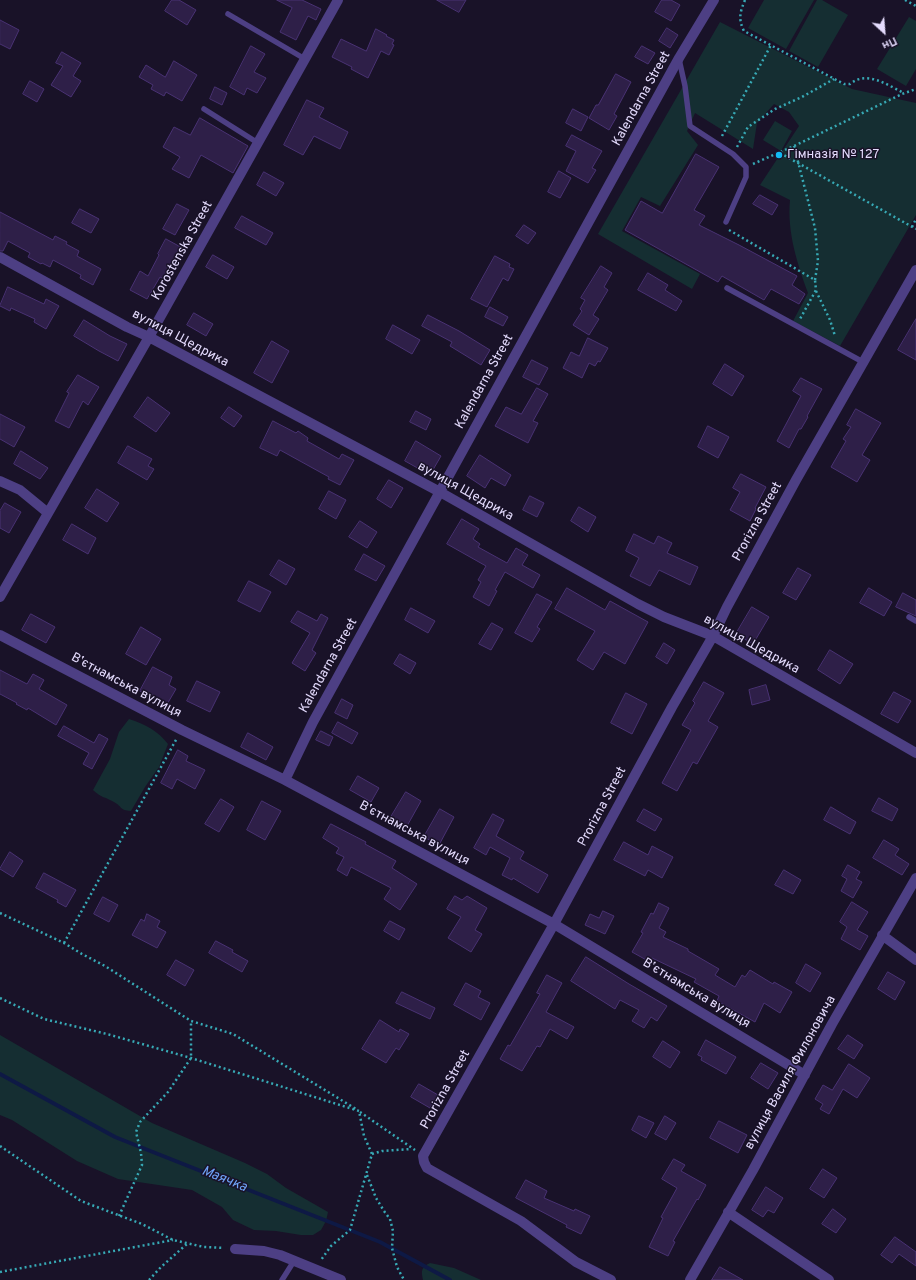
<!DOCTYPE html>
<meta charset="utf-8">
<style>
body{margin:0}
#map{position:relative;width:916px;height:1280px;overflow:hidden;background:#191228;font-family:Overpass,sans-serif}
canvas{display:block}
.north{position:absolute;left:864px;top:12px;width:40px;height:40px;-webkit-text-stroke:3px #191228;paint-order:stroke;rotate:154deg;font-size:11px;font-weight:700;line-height:16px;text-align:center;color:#e4dbfd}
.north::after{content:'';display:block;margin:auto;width:14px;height:18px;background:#e4dbfd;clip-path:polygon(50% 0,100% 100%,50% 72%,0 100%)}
</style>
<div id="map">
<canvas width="916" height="1280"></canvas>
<div class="north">Пн</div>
</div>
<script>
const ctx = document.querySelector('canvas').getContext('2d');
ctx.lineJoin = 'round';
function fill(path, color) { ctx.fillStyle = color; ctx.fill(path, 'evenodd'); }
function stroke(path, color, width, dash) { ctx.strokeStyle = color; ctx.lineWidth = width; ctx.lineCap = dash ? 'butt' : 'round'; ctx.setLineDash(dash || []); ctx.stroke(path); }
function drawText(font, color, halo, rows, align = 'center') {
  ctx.font = font + ' Overpass,sans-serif'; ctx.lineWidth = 3; ctx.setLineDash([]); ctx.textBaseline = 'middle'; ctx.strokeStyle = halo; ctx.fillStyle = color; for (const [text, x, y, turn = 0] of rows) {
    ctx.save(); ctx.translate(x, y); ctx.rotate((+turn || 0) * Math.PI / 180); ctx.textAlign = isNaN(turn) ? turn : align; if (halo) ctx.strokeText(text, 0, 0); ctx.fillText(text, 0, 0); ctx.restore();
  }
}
fill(new Path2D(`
 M764,0H814L786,49L748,28Z
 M817,0H822L848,15L818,67L789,51Z
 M909,17L916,21V69L906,86L877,69Z
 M720,22L852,89L916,103V215L840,346L793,321L808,293C797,263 787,232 790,200L760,185L799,126L789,112L774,104L757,123L753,149L695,113L687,131L698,145L660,206L641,197L622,231L700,274L692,289L598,234Z
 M775,121L792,131L781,151L763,140Z
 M129,719C145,724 158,731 168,744L159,767L145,787L131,811C119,810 123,807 114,802C106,797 101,798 93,790L110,759L119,732Z
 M0,1035L152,1123L245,1163L267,1174L286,1188L328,1212L326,1221L321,1230L313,1235H301L276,1231L254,1230L233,1220L222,1207L192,1190L118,1179L77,1161L12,1120L0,1115Z
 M430,1263L454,1268L481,1280H423C421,1271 421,1267 430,1263Z`), '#152e32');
stroke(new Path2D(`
 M0,1074L115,1137L380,1242L450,1280`), '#0e1945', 4);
const building = new Path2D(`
 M172,0H179L196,10L187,25L165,11Z
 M277,0H302L321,9L316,20L308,16L296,40L280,32L292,8Z
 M437,0H466L459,12Z
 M662,0H671L680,5L671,21L655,12Z
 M0,20L19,30L10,49L0,44Z
 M667,28L678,35L670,48L659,41Z
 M376,29L387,35L386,36L394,40L392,44L394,45L389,55L381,51L368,78L351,69L352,67L332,57L341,39L366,51Z
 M251,46L265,54L254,72L266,78L257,93L247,88L244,95L230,87Z
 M642,46L655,53L648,64L635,57Z
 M62,52L81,63L73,76L81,81L71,97L51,85L63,66L56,63Z
 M174,61L197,75L182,101L166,92L164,96L151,89L153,85L139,77L146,65L165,77Z
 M616,74L631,82L614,114L617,116L609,130L589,118L596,105H598Z
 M30,81L44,89L37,102L23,94Z
 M215,87L227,93L222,105L210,99Z
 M307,100L324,108L319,117L348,132L340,149L314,136L303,155L284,145Z
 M573,109L588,117L581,131L566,123Z
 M200,118L248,146L233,173L201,155L189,178L172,169L180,157L163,147L174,127L190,135Z
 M572,135L602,151L592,168L596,170L588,183L566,171L576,151L566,146Z
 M696,154L719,167L694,210L705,216L699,225L739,245L797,276L792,285L805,294L799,304L771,289L764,300L722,276L718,282L625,230L641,201L662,213Z
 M559,171L571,178L560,198L548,192Z
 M264,172L284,183L276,196L257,185Z
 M760,195L778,205L772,215L753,204Z
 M177,204L189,210L175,235L163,229Z
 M80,209L99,219L91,233L72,223Z
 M0,212L53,240L55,236L67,242L66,244L79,251L77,256L101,269L93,285L80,278L81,275L53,260L50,267L42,263L41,264L28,257L30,253L8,241L3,251H0Z
 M242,216L273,233L266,245L235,228Z
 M524,225L536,233L528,244L516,236Z
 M166,239L186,250L178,265L173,262L164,279L160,277L147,299L130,290L140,271L148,276L159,255L158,254Z
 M213,255L234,267L227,279L206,267Z
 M495,256L510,264L509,267L514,269L508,281L503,278L487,307L471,299Z
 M601,266L612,273L604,287L608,290L593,315L599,319L589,335L573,325L582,311L580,309L585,300L581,298Z
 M648,273L668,285L665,290L682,301L676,311L638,290Z
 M8,287L44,304L46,299L59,306L46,329L34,322L35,319L11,308L10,311L0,306Z
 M490,307L508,317L503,326L485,317Z
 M194,313L213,324L206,336L187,325Z
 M428,315L459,331L490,350L481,365L450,346L452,342L422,326Z
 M916,319V360L898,350Z
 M84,320L110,336L127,344L118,361L99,351L74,336Z
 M393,325L420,340L412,354L386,339Z
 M588,338L608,348L600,362L598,361L595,366L589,363L582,378L563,368L571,352L579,356Z
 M272,341L289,351L272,383L254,373Z
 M532,360L548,368L539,385L523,377Z
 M725,364L744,376L732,396L713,384Z
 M78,375L99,387L88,405L83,401L69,428L55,421L69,393L67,392Z
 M801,378L822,389L807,416L808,417L801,429H799L789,448L777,441L801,396L793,391Z
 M537,388L548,394L533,421L538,423L528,443L495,426L506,407L521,414Z
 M148,397L170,413L156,432L134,417Z
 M229,407L242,416L234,427L221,418Z
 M856,409L881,423L862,455L870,460L857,482L831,467L846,441L843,439L851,427L847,425Z
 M416,411L431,419L426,430L410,422Z
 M0,414L25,427L14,447L0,439Z
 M273,421L296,433L298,431L308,438L307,441L339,459L342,454L354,460L340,485L328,479L329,477L280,450L277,456L260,448Z
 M708,426L729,437L718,458L698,447Z
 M416,441L441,456L430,475L405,461Z
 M128,446L152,459L148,466L154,469L147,480L118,463Z
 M21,451L48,468L40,479L14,464Z
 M480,455L511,475L505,486L491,478L485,488L467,476Z
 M741,474L766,487L755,508L756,509L750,521L730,510L740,492L733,488Z
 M389,480L403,488L391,508L377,499Z
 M97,489L119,503L107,522L85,508Z
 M329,491L346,500L336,519L319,509Z
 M530,496L544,503L537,517L523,510Z
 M5,503L21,512L9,533L0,528V511Z
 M579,507L596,517L588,532L571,521Z
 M462,519L479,529L473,539L480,544L478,547L507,563L516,548L528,555L522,565L540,575L533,588L505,572L495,590L497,591L489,606L473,597L481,582L478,580L486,566L447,544Z
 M360,521L377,532L367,548L349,537Z
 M72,524L96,538L88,554L63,540Z
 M634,534L654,544L658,536L672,543L667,553L698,567L690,585L659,570L650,586L630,576L639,558L626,551Z
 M364,554L385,566L376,581L355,570Z
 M279,560L295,569L286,585L270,575Z
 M798,568L811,575L796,600L783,593Z
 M249,581L271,592L260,612L238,601Z
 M567,588L605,610L610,601L648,622L625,664L604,652L593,670L577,660L595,631L555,609Z
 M869,588L892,602L884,616L860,603Z
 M903,593L916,600V616L896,607Z
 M537,594L552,602L537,627L540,629L532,642L515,633Z
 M752,607L769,617L753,644L736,634Z
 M411,608L435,621L428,633L405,620Z
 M298,611L317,621L321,614L328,618L312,650L316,653L305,671L292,663L310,633L291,622Z
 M31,614L55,627L46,643L22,630Z
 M492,623L503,629L491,650L479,644Z
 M141,627L161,639L146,665L126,654Z
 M664,643L675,650L667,664L656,657Z
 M830,650L853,664L840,684L818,670Z
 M400,654L416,663L410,674L394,664Z
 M153,667L172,677L169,685L176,689L166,706L140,691Z
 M0,670L27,684L33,674L44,680L39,689L67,705L56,725L28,708L27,710L16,704L17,703L0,694Z
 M197,681L220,692L210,712L187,701Z
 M704,682L724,693L708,721L718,727L697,764L693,762L677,791L662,783L691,730L682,725L695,703L693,701Z
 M766,685L770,700L752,705L749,690Z
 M894,692L911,701L898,723L881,714Z
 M626,693L647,704L632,734L611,723Z
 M342,699L353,705L347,719L335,713Z
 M338,722L358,733L352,744L332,733Z
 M64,726L94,743L99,734L108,739L92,769L83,764L89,753L58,736Z
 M321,731L333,737L329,746L316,740Z
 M248,733L273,747L266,760L241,747Z
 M178,750L188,756L186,761L205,770L195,789L177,779L172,789L161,783Z
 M358,776L379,788L371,802L350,790Z
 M406,792L421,801L407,826L391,817Z
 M879,798L898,809L892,821L872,811Z
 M221,799L234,807L219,832L205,824Z
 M262,801L281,811L265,840L247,830Z
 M831,807L856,822L850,834L824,820Z
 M440,809L454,817L439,845L424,837Z
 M644,809L662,819L655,831L637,821Z
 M493,814L504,820L496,836L524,852L520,859L548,875L538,893L513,878L512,880L502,875L510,858L490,847L486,855L474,848Z
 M331,824L366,842L365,844L396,861L392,868L417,884L400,910L384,899L391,888L351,867L347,876L337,870L344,857L336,853L339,848L323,838Z
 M884,840L899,849L895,855L909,864L902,875L873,858Z
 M624,842L648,855L652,846L673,857L662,878L648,870L645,876L614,860Z
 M10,852L23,861L13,877L0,869Z
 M848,865L860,872L856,879L862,882L853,898L841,891L847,879L842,876Z
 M784,870L801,880L793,894L775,885Z
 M44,873L76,890L66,907L57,902L58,900L36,888Z
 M455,896L462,900L467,896L487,908L475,930L482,934L471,952L448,938L461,917L447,909Z
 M103,897L118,905L109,922L94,914Z
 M852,902L868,912L857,930L868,936L860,950L841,939L847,927L840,922Z
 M659,903L669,908L659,928L666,932L663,937L688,949V951L719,969L715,975L735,987L742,975L745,977L750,970L773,984L774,982L792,992L780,1013L764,1003L755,1022L717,1001L719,996L694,982L696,979L652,958L650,962L632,952L643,933L641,932L651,913L653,914Z
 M603,911L614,916L605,934L585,925L590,914L599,918Z
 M147,914L160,921L157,927L166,932L157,948L132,935L141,919L144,921Z
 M390,921L405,929L399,940L384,931Z
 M216,941L233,950L232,952L248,961L242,972L209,953Z
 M586,957L629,984L667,1006L657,1021L651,1017L644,1028L632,1021L639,1010L620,1000L615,1009L571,981Z
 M176,960L194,970L185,986L167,975Z
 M806,964L821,973L810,992L796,983Z
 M888,972L905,982L895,1000L878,989Z
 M547,975L562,983L546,1012L574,1027L567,1039L550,1029L540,1047L537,1046L522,1071L500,1059L508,1045L510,1046L540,994L537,993Z
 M466,983L481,991L478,997L490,1003L481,1020L454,1005Z
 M402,992L435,1008L430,1019L396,1003Z
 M380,1020L399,1032L400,1029L409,1034L399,1050L396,1048L386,1063L362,1049Z
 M848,1035L863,1045L854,1059L838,1049Z
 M706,1040L736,1057L726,1074L701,1060L702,1057L698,1055Z
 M663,1041L680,1052L670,1068L653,1057Z
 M761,1063L778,1073L768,1089L751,1078Z
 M849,1064L870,1078L857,1098L843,1089L829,1114L820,1109L823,1104L815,1099L823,1085L832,1090Z
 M419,1084L438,1095L430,1108L411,1097Z
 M639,1116L654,1123L646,1138L632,1130Z
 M665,1116L676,1123L666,1140L655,1134Z
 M719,1121L747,1135L738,1153L710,1138Z
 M674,1159L685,1165L681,1171L706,1185L698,1200L697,1199L673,1241L675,1242L668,1256L649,1247L663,1218L661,1217L677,1188L662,1179Z
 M823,1169L837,1178L824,1198L810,1189Z
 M526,1180L547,1191L544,1198L574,1211L575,1209L590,1216L581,1234L566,1227L567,1225L516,1198Z
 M766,1187L783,1198L774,1213L768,1210L763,1217L752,1210Z
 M833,1209L846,1219L836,1233L822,1224Z
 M895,1237L916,1252V1266L899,1254L892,1263L881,1255Z
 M720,1267L743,1280H712Z`);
fill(building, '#2e1f48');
stroke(building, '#493273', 1);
stroke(new Path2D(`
 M745,0C740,12 738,19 744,31L844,84H850C867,70 887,85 904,93
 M905,0L916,6
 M722,136L771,45
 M794,146L815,228L818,261L815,280
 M737,147L748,127L775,109L802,97L834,79
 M780,153L916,229
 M753,164L794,146L902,94L916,89
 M912,227L916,219
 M729,230L815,280L816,290L800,319
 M816,291L830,320L835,336
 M0,913L64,943L82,954L105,966L191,1021L233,1034L356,1109
 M64,943L177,738
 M0,998L44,1019L107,1034L191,1058L359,1111L364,1136L372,1154L350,1230L331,1246L321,1260
 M360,1112L415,1150
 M0,1146L81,1201L142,1224L173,1240L204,1247L224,1248
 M372,1154L382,1151L411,1149
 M367,1175L376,1198L384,1211L390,1219L393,1231L392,1248L397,1267L404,1280
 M119,1216L142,1165L141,1153L136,1132L140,1122L168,1092L191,1058V1021
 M0,1272L173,1240
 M149,1280L161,1267L188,1243`), '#37a9b5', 2.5, [2, 3]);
stroke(new Path2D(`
 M228,14L305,59
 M679,59L685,86L690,126L733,154L746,167V177L726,222
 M204,109L258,143
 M727,288L863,362
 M909,617L916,621
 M282,1280L294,1261`), '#4d3f84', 5.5);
stroke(new Path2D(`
 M0,257L127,327L149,337L440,492L638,604L664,617L713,636L916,753
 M0,481L20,490L48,513
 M0,597L149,337L338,0
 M0,635L182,730L285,780L554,924L805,1075
 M285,780L313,722L679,58L714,0
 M882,935L916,960
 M728,1212L829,1280
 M235,1249L264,1251L280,1255L341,1280
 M611,1280L576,1262L521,1221L427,1168L424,1162L423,1156L554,924L672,707L713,636L727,607L796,480L916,270
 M690,1280L753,1170L832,1024L916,878`), '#4d3f84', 10);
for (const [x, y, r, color] of [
 [779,155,4,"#12b9f2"]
]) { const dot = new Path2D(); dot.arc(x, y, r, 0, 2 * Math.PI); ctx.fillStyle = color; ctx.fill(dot); stroke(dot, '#191228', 1.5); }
drawText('13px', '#e4dbfd', '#191228', [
 ["Kalendarna Street",642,99,-61],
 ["Korostenska Street",183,251,-61],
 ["вулиця Щедрика",180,339,28],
 ["Kalendarna Street",485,382,-61],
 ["вулиця Щедрика",465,492,29],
 ["Prorizna Street",758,522,-61],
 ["вулиця Щедрика",751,645,29],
 ["Kalendarna Street",329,666,-61],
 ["Вʼєтнамська вулиця",126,686,28],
 ["Prorizna Street",603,807,-62],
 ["Вʼєтнамська вулиця",414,834,28],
 ["Вʼєтнамська вулиця",696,994,31],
 ["вулиця Василя Филоновича",791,1073,-61],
 ["Prorizna Street",446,1090,-61]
]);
drawText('13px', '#e4dbfd', '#191228', [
 ["Гімназія № 127",787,155]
], 'left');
drawText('italic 14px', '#6fa3f7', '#191228', [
 ["Маячка",224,1180,22]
]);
</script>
